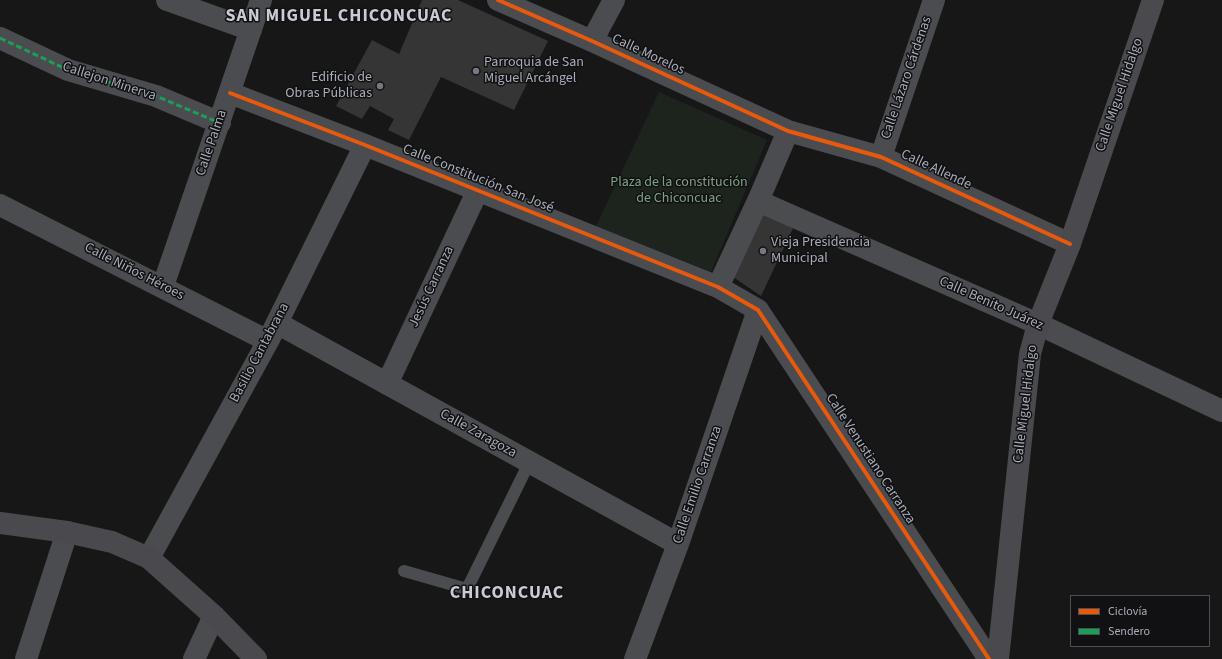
<!DOCTYPE html>
<meta charset="utf-8">
<style>
body{margin:0}
#map{position:relative;width:1222px;height:659px;overflow:hidden;background:#171717;font-family:"Source Sans 3",sans-serif}
canvas{display:block}
.legend{position:absolute;left:1070px;top:595px;width:140px;height:52px;box-sizing:border-box;background:#111113;border:1px solid #4d4f55;margin:0;padding:5px 7px;list-style:none;font-size:12px;color:#a8adb8}
.legend li{display:flex;align-items:center;gap:8px;height:20px}
.legend b{width:20px;border:1px solid #4d4f55}
</style>
<div id="map">
<canvas width="1222" height="659"></canvas>
<ul class="legend">
<li><b style="height:5px;background:#e8590c"></b>Ciclovía</li>
<li><b style="height:5px;background:#1a9f57"></b>Sendero</li>
</ul>
</div>
<script>
const ctx = document.querySelector('canvas').getContext('2d');
ctx.lineJoin = 'round';
function fill(path, color) { ctx.fillStyle = color; ctx.fill(path, 'evenodd'); }
function stroke(path, color, width, dash) { ctx.strokeStyle = color; ctx.lineWidth = width; ctx.lineCap = dash ? 'butt' : 'round'; ctx.setLineDash(dash || []); ctx.stroke(path); }
function drawText(font, color, halo, rows, align = 'center') {
  ctx.font = font + ' "Source Sans 3",sans-serif'; ctx.lineWidth = 3; ctx.setLineDash([]); ctx.textBaseline = 'middle'; ctx.strokeStyle = halo; ctx.fillStyle = color; for (const [text, x, y, turn = 0] of rows) {
    ctx.save(); ctx.translate(x, y); ctx.rotate((+turn || 0) * Math.PI / 180); ctx.textAlign = isNaN(turn) ? turn : align; if (halo) ctx.strokeText(text, 0, 0); ctx.fillText(text, 0, 0); ctx.restore();
  }
}
fill(new Path2D(`
 M659,92L767,140L711,272L596,226Z`), '#1d241e');
fill(new Path2D(`
 M422,0H458L548,41L514,110L441,77L409,140L388,130L394,119L370,106L362,119L336,106L372,40L399,54Z
 M761,214L794,226L761,296L733,277Z`), '#353536');
stroke(new Path2D(`
 M404,571L467,589L529,463`), '#4b4c50', 12);
stroke(new Path2D(`
 M167,0L251,30
 M498,0L592,41L788,131L881,157L1070,244
 M0,38L68,70L156,96L220,123
 M592,41L614,0
 M230,93L365,145L718,287L758,310L989,659
 M881,157L934,0
 M758,201L1038,324L1222,411
 M0,205L268,341
 M163,286L261,0
 M718,287L758,201L788,131
 M277,323L678,544
 M387,384L478,190
 M149,558L268,341L365,145
 M26,659L67,532
 M194,659L214,616
 M635,659L678,544L758,310`), '#4b4c50', 22);
stroke(new Path2D(`
 M0,523L67,532L112,542L149,558L214,616L256,659
 M998,659L1030,354L1038,324L1070,244L1153,0`), '#4a4a4e', 22);
stroke(new Path2D(`
 M0,38L68,70L156,96L220,123`), '#1a9f57', 3, [6, 3]);
stroke(new Path2D(`
 M498,0L592,41L788,131L881,157L1070,244
 M230,93L365,145L718,287L758,310L989,659`), '#e8590c', 4);
for (const [x, y, r, color] of [
 [476,71,4,"#757880"],
 [380,86,4,"#757880"],
 [763,251,4,"#757880"]
]) { const dot = new Path2D(); dot.arc(x, y, r, 0, 2 * Math.PI); ctx.fillStyle = color; ctx.fill(dot); stroke(dot, '#111113', 1.5); }
drawText('14px', '#a8adb8', '#111113', [
 ["Calle Morelos",648,55,25],
 ["Calle Lázaro Cárdenas",907,78,-71],
 ["Callejon Minerva",109,82,18],
 ["Calle Miguel Hidalgo",1120,95,-71],
 ["Calle Palma",212,143,-71],
 ["Calle Allende",936,170,25],
 ["Calle Constitución San José",478,179,22],
 ["Calle Niños Héroes",134,272,27],
 ["Jesús Carranza",432,287,-65],
 ["Calle Benito Juárez",991,304,24],
 ["Basilio Cantabrana",260,353,-62],
 ["Calle Miguel Hidalgo",1026,404,-83],
 ["Calle Zaragoza",478,434,29],
 ["Calle Venustiano Carranza",870,459,57],
 ["Calle Emilio Carranza",698,485,-71]
]);
drawText('14px', '#a8adb8', '#111113', [
 ["Parroquia de San",484,63],
 ["Miguel Arcángel",484,79],
 ["Edificio de",372,78,"right"],
 ["Obras Públicas",372,94,"right"],
 ["Vieja Presidencia",771,243],
 ["Municipal",771,259]
], 'left');
drawText('14px', '#7fa381', '#111113', [
 ["Plaza de la constitución",679,183],
 ["de Chiconcuac",679,199]
]);
ctx.letterSpacing = '1px';
drawText('bold 18px', '#c9ccd4', '#111113', [
 ["SAN MIGUEL CHICONCUAC",339,17],
 ["CHICONCUAC",507,594]
]);
ctx.letterSpacing = '0px';
</script>
